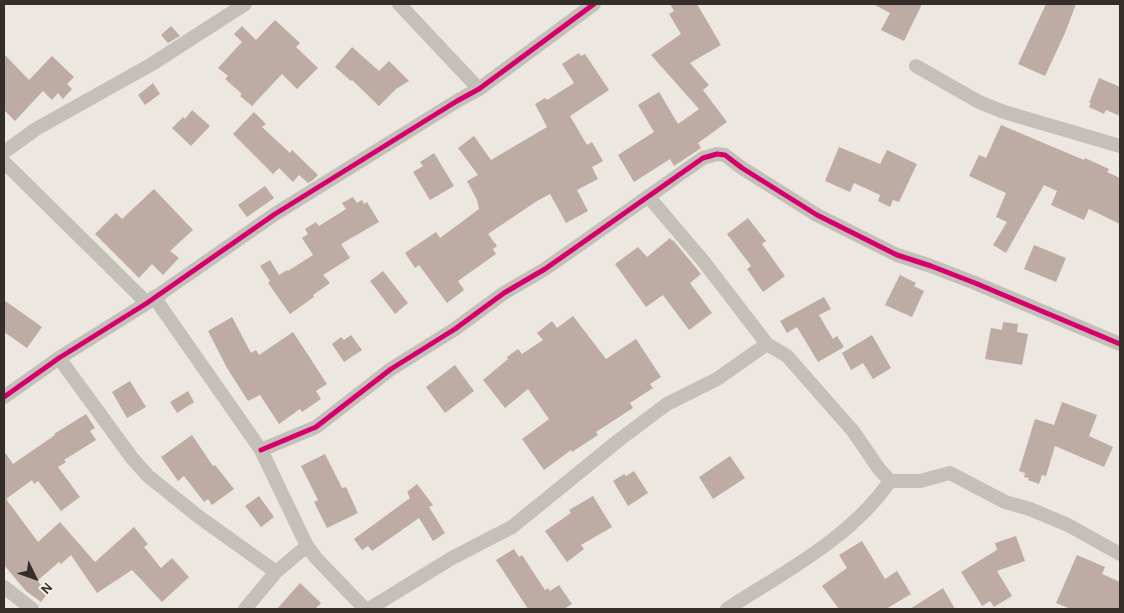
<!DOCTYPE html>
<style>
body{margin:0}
#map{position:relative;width:1124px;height:613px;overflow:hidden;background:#ece7e1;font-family:"Alegreya Sans",sans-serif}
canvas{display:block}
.frame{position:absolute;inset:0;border:5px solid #352d29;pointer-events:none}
.north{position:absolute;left:10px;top:553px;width:50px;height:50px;-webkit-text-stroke:4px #f8f1e9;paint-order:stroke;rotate:132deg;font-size:14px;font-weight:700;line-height:20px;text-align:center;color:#352d29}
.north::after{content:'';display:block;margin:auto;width:18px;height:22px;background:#352d29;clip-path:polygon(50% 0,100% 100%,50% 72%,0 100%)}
</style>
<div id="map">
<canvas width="1124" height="613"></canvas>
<div class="frame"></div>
<div class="north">N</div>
</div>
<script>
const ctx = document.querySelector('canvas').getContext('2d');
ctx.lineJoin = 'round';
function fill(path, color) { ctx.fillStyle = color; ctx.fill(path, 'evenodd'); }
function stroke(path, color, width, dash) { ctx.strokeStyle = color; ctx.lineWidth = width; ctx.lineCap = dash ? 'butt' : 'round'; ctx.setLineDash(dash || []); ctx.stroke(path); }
fill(new Path2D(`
 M670,4H697L721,45L690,63L709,85L703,90L727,122L698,143L701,148L674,166L670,159L634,182L618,155L654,132L638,105L659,92L678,124L699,109L651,55L681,34L669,14L674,11Z
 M873,4H922L904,41L881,30L890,13Z
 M1046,4H1076L1065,33L1045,76L1018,64Z
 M275,20L300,43L296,47L318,68L297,89L282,74L252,106L240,96L242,94L225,79L228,76L218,68L242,42L234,34L242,26L256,40Z
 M171,26L180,36L168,43L161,35Z
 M352,47L379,71L389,61L409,81L396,89L379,106L352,80L351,81L335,67Z
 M579,53L581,56L585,54L609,90L570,116L587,145L592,142L603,161L592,167L598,179L577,190L588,211L566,223L550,194L537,201L488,234L497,246L493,249L496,254L458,281L464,290L447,303L419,265L415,268L405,253L436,232L440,238L479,209L477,200L467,181L478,175L458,148L474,136L491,160L547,127L535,104L545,98L547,100L574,83L562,64Z
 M4,54L29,80L52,56L74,77L67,84L72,89L63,99L58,93L52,100L43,91L15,121L4,110Z
 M1099,78L1120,87V116L1106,110L1104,114L1089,107L1091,103H1089Z
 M153,83L160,94L145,105L138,95Z
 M192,110L210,126L191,146L172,128L183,117L185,119Z
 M254,112L266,124L262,127L290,153L292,150L318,175L313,180L308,183L299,175L293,182L279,168L273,174L233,134Z
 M1001,125L1084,160L1085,158L1109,169L1107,172L1120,178V224L1089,209L1084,220L1051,205L1057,191L1044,185L1006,253L993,245L1007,222L996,217L1006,193L969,176L979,155L986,158Z
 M839,147L880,164L887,150L917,164L899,202L893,200L890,207L878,201L880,195L854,183L850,192L825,181Z
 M434,153L454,186L430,200L413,172L423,166L420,162Z
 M265,186L274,198L247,217L238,205Z
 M154,189L193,230L170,251L179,258L163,275L152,264L139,278L95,234L116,213L122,219Z
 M353,197L357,203L362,200L364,204L367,202L379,222L341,244L350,258L323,275L330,283L313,295L314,297L290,314L268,283L270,281L260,266L270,260L279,275L287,270L288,271L313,255L302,238L308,234L305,229L316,222L319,226L346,209L342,203Z
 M748,218L766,241L762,244L785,276L763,292L747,269L751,266L727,234Z
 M670,238L672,241L673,240L701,274L690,283L712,313L689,330L663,295L646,307L615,264L638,247L647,257Z
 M1034,245L1066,258L1056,282L1024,269Z
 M383,271L408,303L395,314L370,281Z
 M900,275L916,283L914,286L924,291L912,317L885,305Z
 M824,297L831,309L819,315L833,339L837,336L844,347L818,362L797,327L787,333L780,321Z
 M4,300L42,327L27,348L4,332Z
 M573,316L606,359L636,339L661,377L650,384L653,388L630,403L633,408L596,432L598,435L572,452L571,450L544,470L522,439L549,419L528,389L505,408L483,380L508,359L507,357L518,349L522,354L543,340L537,333L552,321L557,328Z
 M232,317L251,353L256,350L259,355L293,332L327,384L316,391L321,399L302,412L300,409L279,424L260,395L248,401L227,368L208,331Z
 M1003,322L1018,324L1017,332L1028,334L1022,365L985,359L991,328L1002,330Z
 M351,335L362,350L344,362L332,344L341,337L344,340Z
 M872,335L891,368L873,379L863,363L851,370L842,353Z
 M455,365L474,391L445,413L426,387Z
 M130,381L146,407L127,418L112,392Z
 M188,391L194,402L177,413L170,402Z
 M1062,402L1097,415L1089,436L1113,447L1104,467L1055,446L1046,476L1042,475L1039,484L1028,480L1029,478L1024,477L1025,473L1019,471L1035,419L1054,425Z
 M86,414L95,428L90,431L96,440L64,460L66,462L58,467L80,497L61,511L38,481L34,484L32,480L6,499L38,542L60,522L95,562L134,527L148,544L144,547L161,568L172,558L189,577L162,602L132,570L97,593L71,555L61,564L59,562L37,581L49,592L41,602L26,591L4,565V451L13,464L55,435L54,434Z
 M192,435L213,466L215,465L234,489L212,505L208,499L204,502L184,476L178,481L161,457Z
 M325,454L342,488L346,487L358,513L327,528L314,502L318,500L301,466Z
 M730,456L745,478L713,499L699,477Z
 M634,471L648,493L628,506L613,481L624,474L626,476Z
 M417,484L433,505L429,507L445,533L433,541L419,518L372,551L368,546L362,550L354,539L410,498L407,492Z
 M259,496L274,517L261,527L245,506Z
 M593,496L612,527L581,545L584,549L567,562L545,531L571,513L569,510Z
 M1016,536L1025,561L997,571L1012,596L994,607L990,601L982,606L961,572L997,550L995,543Z
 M862,541L885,579L897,571L911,594L886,609H839L822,586L847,568L839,555Z
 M514,549L519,557L522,555L545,590L548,588L550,591L559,585L572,604L564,609H528L496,560Z
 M1077,555L1105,567L1102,574L1120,582V609H1071L1056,603Z
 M300,583L321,603L315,609H277Z
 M943,588L955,609H910Z`), '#beaca4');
stroke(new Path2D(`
 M399,4L479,89
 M916,66L979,102L1004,112L1120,146
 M4,152L36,129L152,64L245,4
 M4,162L147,303
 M648,196L704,262L767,344L787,356L853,431L879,469L890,481
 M154,297L261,450L307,546L316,558L365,609
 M59,358L132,458L148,476L199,517L276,572
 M4,397L59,358L147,303L275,214L457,101L479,89L594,4
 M261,450L316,427L391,369L455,329L504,293L545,269L703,158L717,154L725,155L742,168L817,215L897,255L931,266L975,283L1120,344
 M890,481H920L950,473L1005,502L1030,509L1068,525L1120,554
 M4,587L32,609
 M245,609L276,572L307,546
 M369,609L452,558L512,527L619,440L667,404L717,379L767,344
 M727,609C784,572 851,538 890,481`), '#c5bfba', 14);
stroke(new Path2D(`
 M4,397L59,358L147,303L275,214L457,101L479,89L594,4
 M261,450L316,427L391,369L455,329L504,293L545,269L703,158L717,154L725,155L742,168L817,215L897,255L931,266L975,283L1120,344`), '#d6006c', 5);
</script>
